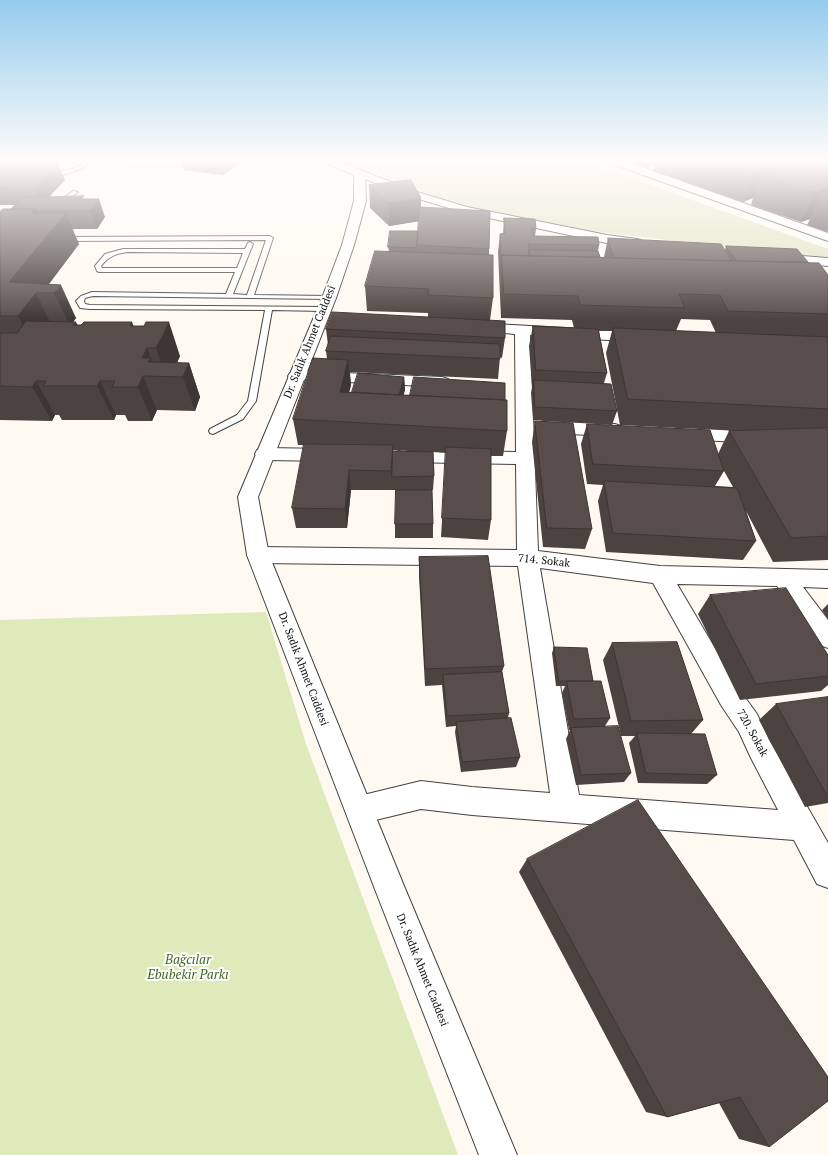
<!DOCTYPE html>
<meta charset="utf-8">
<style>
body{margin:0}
canvas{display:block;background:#fff9f1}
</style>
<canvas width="828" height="1155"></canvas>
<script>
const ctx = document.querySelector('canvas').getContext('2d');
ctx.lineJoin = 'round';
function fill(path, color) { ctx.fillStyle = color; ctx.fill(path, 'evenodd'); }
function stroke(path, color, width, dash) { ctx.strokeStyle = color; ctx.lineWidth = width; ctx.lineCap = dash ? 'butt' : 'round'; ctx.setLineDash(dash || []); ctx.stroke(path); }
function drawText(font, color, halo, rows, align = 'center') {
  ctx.font = font + ' "PT Serif",serif'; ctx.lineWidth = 4; ctx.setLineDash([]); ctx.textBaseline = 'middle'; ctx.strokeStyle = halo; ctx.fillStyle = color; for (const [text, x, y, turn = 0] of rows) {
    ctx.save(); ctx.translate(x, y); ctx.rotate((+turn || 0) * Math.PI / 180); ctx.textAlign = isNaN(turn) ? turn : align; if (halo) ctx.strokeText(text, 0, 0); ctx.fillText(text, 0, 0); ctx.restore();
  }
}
fill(new Path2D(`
 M266,612L306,744L458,1155H0V620Z`), '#deeaba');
fill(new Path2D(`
 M341,159H579L828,249V257L766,252L559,227L478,213Z`), '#dfe2c1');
fill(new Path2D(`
 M129,166H180L173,177L121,176Z`), '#edf1cc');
const service = new Path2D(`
 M88,159H93C84,171 57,180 43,172L46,170C62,171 77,172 88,159Z
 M73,191L78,192L60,206H56V204Z
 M270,236L273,238L254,295L329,296L331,297V299L93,296L85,298L84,301L85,304L90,305L326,307L327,309L323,311L272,310L256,401L243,419L213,434L210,433L209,431L210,429L237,415L248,401L265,310L90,309L80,308L76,301L81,296L92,292L226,294L235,272H99L97,271L95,266L105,254L123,249H245L248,243L250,242L253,244L233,294L247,295L266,240L63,241L60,239L63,237ZM129,252L243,253L237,268H102L101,266C109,256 117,253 129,252Z`);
const minor = new Path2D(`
 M476,323L639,332L644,334L647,337L644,340L639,342L530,335L538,551L660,566L828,570V588L803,587L828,620V648L820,645L777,586L677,584L739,689L757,714L769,740L828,843V888L817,884L794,840L472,815L421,809L359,824L349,820L345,810L349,800L359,796L421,781L472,787L550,793L518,566L258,563L250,561L247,555L250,549L258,547L517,550L516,464L403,462L396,460L394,456L396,452L403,450L516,452L515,334L471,330L469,327L471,324ZM540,568L653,583L721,705L739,732L751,758L778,810L579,795Z
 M296,371L442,377L448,379L450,382L448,385L442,387L290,379L288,376L290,373Z
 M544,421L615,424L621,426L624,430L621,434L615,436L544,433L538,431L535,427L538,423Z
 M681,427L757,431L763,433L766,437L763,441L757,443L681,439L675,437L672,433L675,429Z
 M264,448L332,449L339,451L341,455L339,459L332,461L264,460L257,458L255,454L257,450Z`);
const tertiary = new Path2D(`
 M317,159H332L414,191L467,207L607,235L637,239L641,240L643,243L641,246L637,247L607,243L465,213L406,195L365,179L366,201L354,245L336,298L258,497L269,555L404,886L517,1155H479L376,892L247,555L238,497L322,298L342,245L354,201V175Z
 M603,159H619L828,233V241L604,161Z
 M776,254L828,258V266L771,261L770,258L771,255Z`);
stroke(service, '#424242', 2);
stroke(minor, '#424242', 2);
stroke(tertiary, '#424242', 2);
fill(service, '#fff');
fill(minor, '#fff');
fill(tertiary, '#fff');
fill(new Path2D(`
 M181,159H244V160L223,175L184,170Z
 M619,159H828V232L807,225L810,219L801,222L751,205L753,198L743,202L653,171L655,165L645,168Z
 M0,163L65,180L49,197L85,199L105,217L97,229H72L79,244L49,284L76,318L73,322L78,325L134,326L180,356L177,363H189L200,397L195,411L157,410L152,421H128L125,415H116L114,420H62L59,415H55L52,421L0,420V212L11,209L15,205H0Z
 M369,185L421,207L489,249V255L493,298L490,320L505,338L502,358L500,357L498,379L350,372L351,385L349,392H352L404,377L405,390L403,395L505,400L507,431L503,456H491V520L488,540L441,537L446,453L433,452L434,476L433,490H404L433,524V538H395V524L396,490H351L347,528H296L292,508L304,445H298L293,419L327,359L326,351L328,345L326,329L428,317V313L367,311L365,286L389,251L388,247L418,231L419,221L389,226L370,208ZM393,450L423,452L393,451Z
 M504,218L536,229L535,236L599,245L598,251L600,257H604L608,238L725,250L726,246L808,262L828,275V560L773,562L746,511L756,541L743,560L606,552L598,501L603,485L587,484L581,444L587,424L718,454L729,431H740L620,425L606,353L612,331H599L607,373L604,383L617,411L612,425L533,420L531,393L532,387L529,346L533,326L574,328L572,320L501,318L498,252L500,234L503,233ZM681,319L710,320L716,333L676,331ZM724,471L733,487L715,486Z
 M535,421L592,529L585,549L543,547L532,442Z
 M419,557L504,666L502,672L509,713L508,718L520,757L516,767L461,772L455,732L456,726L446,727L442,685L425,686L419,576Z
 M710,595L828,655V685L821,691L740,700L698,614Z
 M828,604V619L822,610Z
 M612,643L703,720L691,734L717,775L707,784L638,783L629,743L635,736H621L603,660Z
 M554,647L593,681L610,718L605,726L631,773L624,782L576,785L566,739L570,730H569L562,693L565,686H556L552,653Z
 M828,697V803L805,807L759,720L776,704Z
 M527,859L828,1077L769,1147L739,1139L719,1103L667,1117L646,1112L519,872Z`), '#4c4240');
fill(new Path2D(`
 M227,159H244V160L223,175L220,164Z
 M647,159H657L655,165L645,168Z
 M795,159H803L799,168L789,165L782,182L777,181L784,163Z
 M58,163L65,180L41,205L34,188Z
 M778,165L772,179L762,176L753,198L743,202L754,173Z
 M828,187V197L821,194L810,219L801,222L815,193Z
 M421,198V221L389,226V203Z
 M99,199L105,217L97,229L90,211Z
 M36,209L47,235L66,213L79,244L42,293H36L52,326L36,349L18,316L9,282L31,213Z
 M61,285L76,318L70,326L54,293Z
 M76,322L91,355L73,325Z
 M132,322L144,354L147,348L158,376H150L130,326Z
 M169,322L180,356L170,377H166L156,348Z
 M348,360L351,385L343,417L340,392Z
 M189,363L200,397L195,411L183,377Z
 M143,376L157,410L152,421L138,387Z
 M404,377L405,390L399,411V397Z
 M36,381L55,415L52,421L32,387Z
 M100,381L116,415L114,420L97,386Z
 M349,470L351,490L347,528L345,509Z`), '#3e3634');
const building = new Path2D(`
 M185,159H227L220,164Z
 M711,159H760L778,165L754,173Z
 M772,159H795L784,163Z
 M804,159H814L828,164V177L789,165Z
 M0,163H58L34,188H0Z
 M785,167L828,180V187L815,193L762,176Z
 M411,180L421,198L389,203L369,185Z
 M828,191V197L821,194Z
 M84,196L81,199H99L90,211H37L36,209H11L23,198Z
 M420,207L490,211L489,249L417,245Z
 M3,209H36L31,213H66L9,282L61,285L54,293H36L18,316H0V212Z
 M504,218L535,219L536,229L531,228L533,236L598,237L599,245L528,244L530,256L502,255L501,260L500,234L505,233Z
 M390,231H418L417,248L388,247Z
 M608,238L721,244L732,261L614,258Z
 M726,246L797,249L808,262L737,261Z
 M529,250L598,251L600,257L530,256Z
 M375,251L493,255V298L428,295L429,289L365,286Z
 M502,255L819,263L828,275V314L728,311L720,295L679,294L685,308L580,305L578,296L504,294Z
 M332,312L505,321V338L326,329Z
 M26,321L76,322L73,325H81L84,322H132L130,326H144L146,322H169L156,348H147L142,358H151L148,362L189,363L183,377L143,376L138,387H112L115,381H100L97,386H43L46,381H36L32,387L0,386V333H17Z
 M533,326L598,329L607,373L536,370Z
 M613,328L828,337V409L628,399Z
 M331,336L500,344V359L326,351Z
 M313,358L348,360L340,392L507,400V431L293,419Z
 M358,373L404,377L399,395L352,392Z
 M414,377L505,383V400L410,395Z
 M534,380L611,384L617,411L535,407Z
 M535,421L573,423L592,529L547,528Z
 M587,424L710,430L724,471L593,464Z
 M827,428L828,429V536L791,538L729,431Z
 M304,444L393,445L391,471L349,470L345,509L292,508Z
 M446,447L491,449V520L442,518Z
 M393,451L433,452L434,476L392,477Z
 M604,481L737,488L756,541L613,533Z
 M396,490H432L433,524H395Z
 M488,556L504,666L425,669L419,557Z
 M786,588L828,655V676L756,684L710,595Z
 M677,642L703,720L631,721L612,643Z
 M554,647L587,648L593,681H559Z
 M502,672L509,713L447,716L443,675Z
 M567,681H601L610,718L574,719Z
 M828,697V793L826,794L776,704Z
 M511,718L520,757L462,762L456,722Z
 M618,726L631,773L581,775L571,728Z
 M637,733L705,734L717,775L646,773Z
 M638,800L828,1077V1101L769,1147L740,1097L667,1117L527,859Z`);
fill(building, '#584d4b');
stroke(building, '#3e3634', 1);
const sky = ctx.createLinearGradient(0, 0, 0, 321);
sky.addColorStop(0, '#94cbee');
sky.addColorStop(0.5, '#fffcf9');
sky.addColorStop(1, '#fffcf900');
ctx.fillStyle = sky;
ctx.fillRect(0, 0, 828, 321);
drawText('11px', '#0f0f0f', '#fff', [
 ["Dr. Sadık Ahmet Caddesi",310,342,-68],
 ["714. Sokak",544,561,6],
 ["Dr. Sadık Ahmet Caddesi",303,669,69],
 ["720. Sokak",752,733,61],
 ["Dr. Sadık Ahmet Caddesi",422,970,68]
]);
drawText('italic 13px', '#3f681e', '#fff', [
 ["Bağcılar",188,960],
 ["Ebubekir Parkı",188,975]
]);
</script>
